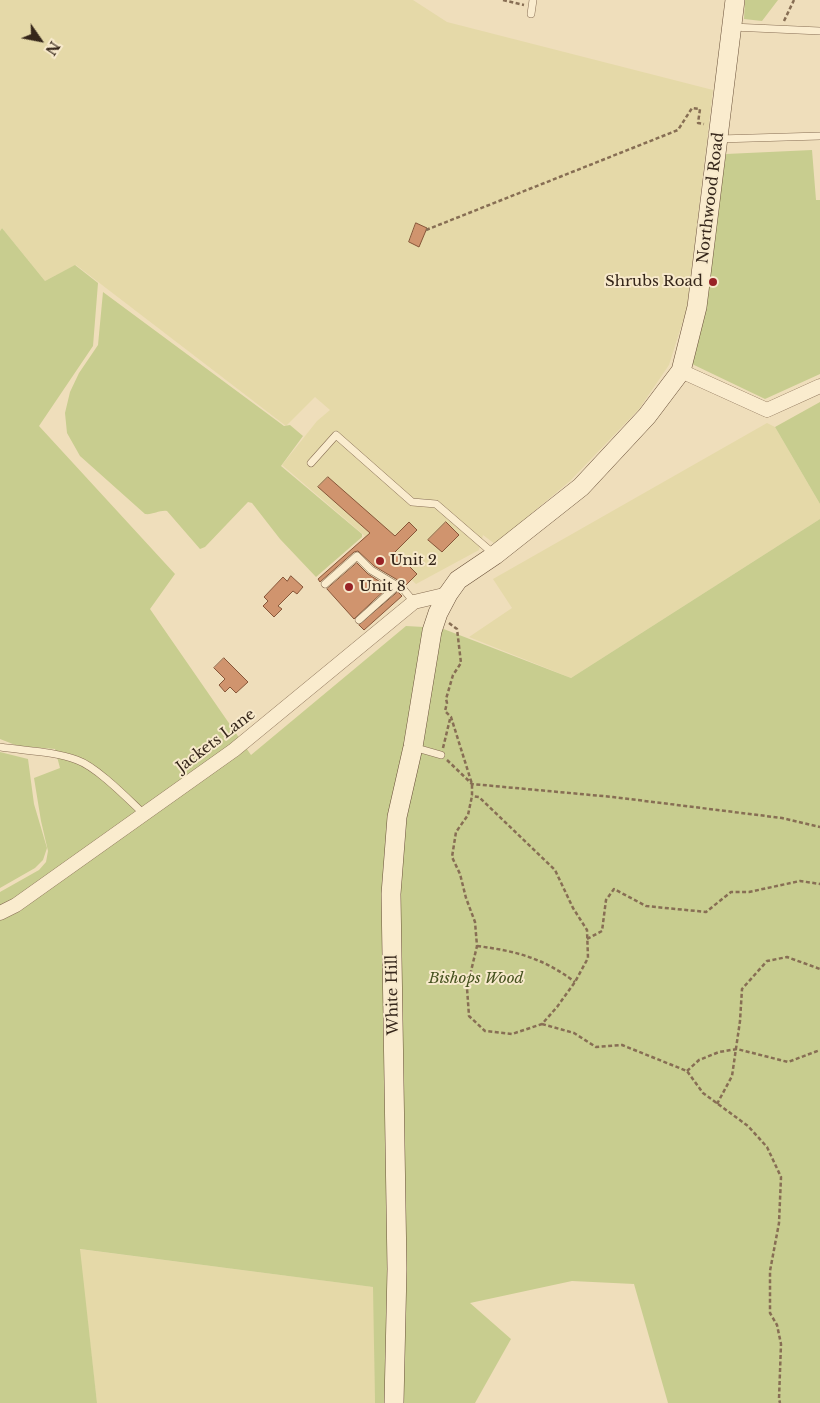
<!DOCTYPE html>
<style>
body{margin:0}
#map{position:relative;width:820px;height:1403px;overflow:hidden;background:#efdebb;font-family:"Libre Baskerville",serif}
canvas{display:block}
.north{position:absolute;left:15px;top:15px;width:50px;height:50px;-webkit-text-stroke:4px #f7e9cb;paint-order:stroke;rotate:123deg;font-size:14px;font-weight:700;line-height:20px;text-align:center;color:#35261a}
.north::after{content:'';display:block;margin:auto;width:18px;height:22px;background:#35261a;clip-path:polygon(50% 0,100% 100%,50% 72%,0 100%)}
</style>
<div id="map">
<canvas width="820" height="1403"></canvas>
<div class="north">N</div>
</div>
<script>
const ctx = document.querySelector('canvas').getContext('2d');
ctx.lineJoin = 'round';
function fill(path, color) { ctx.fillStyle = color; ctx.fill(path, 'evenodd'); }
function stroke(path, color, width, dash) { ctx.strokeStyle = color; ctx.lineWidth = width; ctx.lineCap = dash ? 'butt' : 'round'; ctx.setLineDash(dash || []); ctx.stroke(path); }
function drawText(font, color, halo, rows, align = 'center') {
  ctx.font = font + ' "Libre Baskerville",serif'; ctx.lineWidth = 4; ctx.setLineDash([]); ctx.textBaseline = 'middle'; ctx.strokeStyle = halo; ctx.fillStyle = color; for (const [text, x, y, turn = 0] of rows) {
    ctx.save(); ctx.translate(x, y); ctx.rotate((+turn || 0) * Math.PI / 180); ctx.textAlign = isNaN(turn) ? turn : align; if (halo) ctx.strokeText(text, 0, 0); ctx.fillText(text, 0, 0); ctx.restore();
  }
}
fill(new Path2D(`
 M0,0H413L447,22L713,90L687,308L669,365L639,409L570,481L495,544L483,535L479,550L416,584L388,557L358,544L365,536L282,465L317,421L330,410L315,397L286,426L76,265L45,281L2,228L0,231Z
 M767,423L775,427L820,504V519L571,678L469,637L512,608L493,579Z
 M79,1249L374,1287L375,1403H97Z`), '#e5d9a8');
fill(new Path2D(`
 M745,0H778L762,21L744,19Z
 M812,150L816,200H820V374L765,399L692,364L726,154Z
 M2,228L45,281L75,265L98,283L93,346L39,426L175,574L150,609L251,755L406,626L441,628L571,678L820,519V1403H668L634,1284L572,1281L470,1303L511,1339L475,1403H375L373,1287L80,1249L97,1403H0V892L39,870L46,862L48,851L41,821L34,778L60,768L55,749L18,746L0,739V231Z
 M103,292L284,426L290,425L303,436L281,466L362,534V537L316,577L280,539L252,503L248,502L205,547L200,549L167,511C159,510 153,515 145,514L80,456L67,433L65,413L70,392L79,373L98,345Z
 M820,402V504L775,427Z
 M0,752L28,759L34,804L47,848L43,860L35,868L0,888Z`), '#c8cd8f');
const building = new Path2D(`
 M416,223L427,228L419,247L409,242Z
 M328,477L395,536L409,522L417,530L395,552L417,574L406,585L374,566L358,551L354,552L320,582L318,579L370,533L318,487Z
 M446,522L459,535L442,552L428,540Z
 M357,563L368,574L388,587L354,619L327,589Z
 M291,576L303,587L297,594L293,591L278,606L282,609L274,617L263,606L268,601L264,597L283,577L287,581Z
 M398,592L402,596L364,630L359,625Z
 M224,658L248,682L236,693L230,687L225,692L219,685L225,679L214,668Z`);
fill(building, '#d0946e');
stroke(building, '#875639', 1);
const lane = new Path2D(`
 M531,14L533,0
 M732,27L820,31
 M719,139L820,136
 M311,463L336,435L412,502L436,504L495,555
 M325,584L357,556L371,570L404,590L414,602
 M359,620L397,586
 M0,747C26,751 53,751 77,760C97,767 128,799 144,814
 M413,747L441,755`);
const street = new Path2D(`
 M681,371L767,410L820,386
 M0,913L16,905L234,750L414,602L448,594`);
const secondary = new Path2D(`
 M394,1403L397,1269L391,894L397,817L413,747L432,631L438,613L448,594L458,580L495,555L581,487L647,416L681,371L697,307L735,0`);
stroke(lane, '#876e54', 8);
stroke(street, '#876e54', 15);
stroke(secondary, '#684f38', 20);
stroke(new Path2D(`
 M503,0L524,5
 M784,21L794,0
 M426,230L678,130L692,108L700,109L698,123L704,124
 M449,623L457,629L461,663L453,675L446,699L447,703L445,711L451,717L472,784V796L468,815L456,832L452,857L460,874L466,898L475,922L477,946L467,988L469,1016L485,1031L512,1034L542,1024L557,1007L575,982L588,958L587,930L573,908L555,870L479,797L472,796
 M443,748L450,719
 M447,760L472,784L613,797L782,818L820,827
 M587,939L602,931L606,900L614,889L646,906L706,912L731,892H749L800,881L820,884
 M477,946C516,951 543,958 575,982
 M542,1024L574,1033L596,1047L622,1045L687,1071L703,1093L748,1126L767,1147L781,1177L779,1223L770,1271V1313L777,1325L781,1344L779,1399L780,1403
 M687,1071L699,1060L719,1052L737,1049L788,1062L820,1050
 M717,1104L732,1076L740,1021L742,989L767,961L787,957L820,969`), '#876e54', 2.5, [4, 2.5]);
stroke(lane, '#faecce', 7);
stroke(street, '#faecce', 14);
stroke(secondary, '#faecce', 19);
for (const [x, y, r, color] of [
 [713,282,5,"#982226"],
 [380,561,5,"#982226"],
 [349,587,5,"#982226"]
]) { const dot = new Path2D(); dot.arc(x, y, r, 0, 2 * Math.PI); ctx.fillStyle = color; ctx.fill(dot); stroke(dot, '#f7e9cb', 2); }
drawText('15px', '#35261a', '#f7e9cb', [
 ["Northwood Road",711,198,-83],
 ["Jackets Lane",216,741,-37],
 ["White Hill",393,995,-91]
]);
drawText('15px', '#35261a', '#f7e9cb', [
 ["Shrubs Road",703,282,"right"],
 ["Unit 2",390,561],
 ["Unit 8",359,587]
], 'left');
drawText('italic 15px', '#475320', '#f7e9cb', [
 ["Bishops Wood",476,979]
]);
</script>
